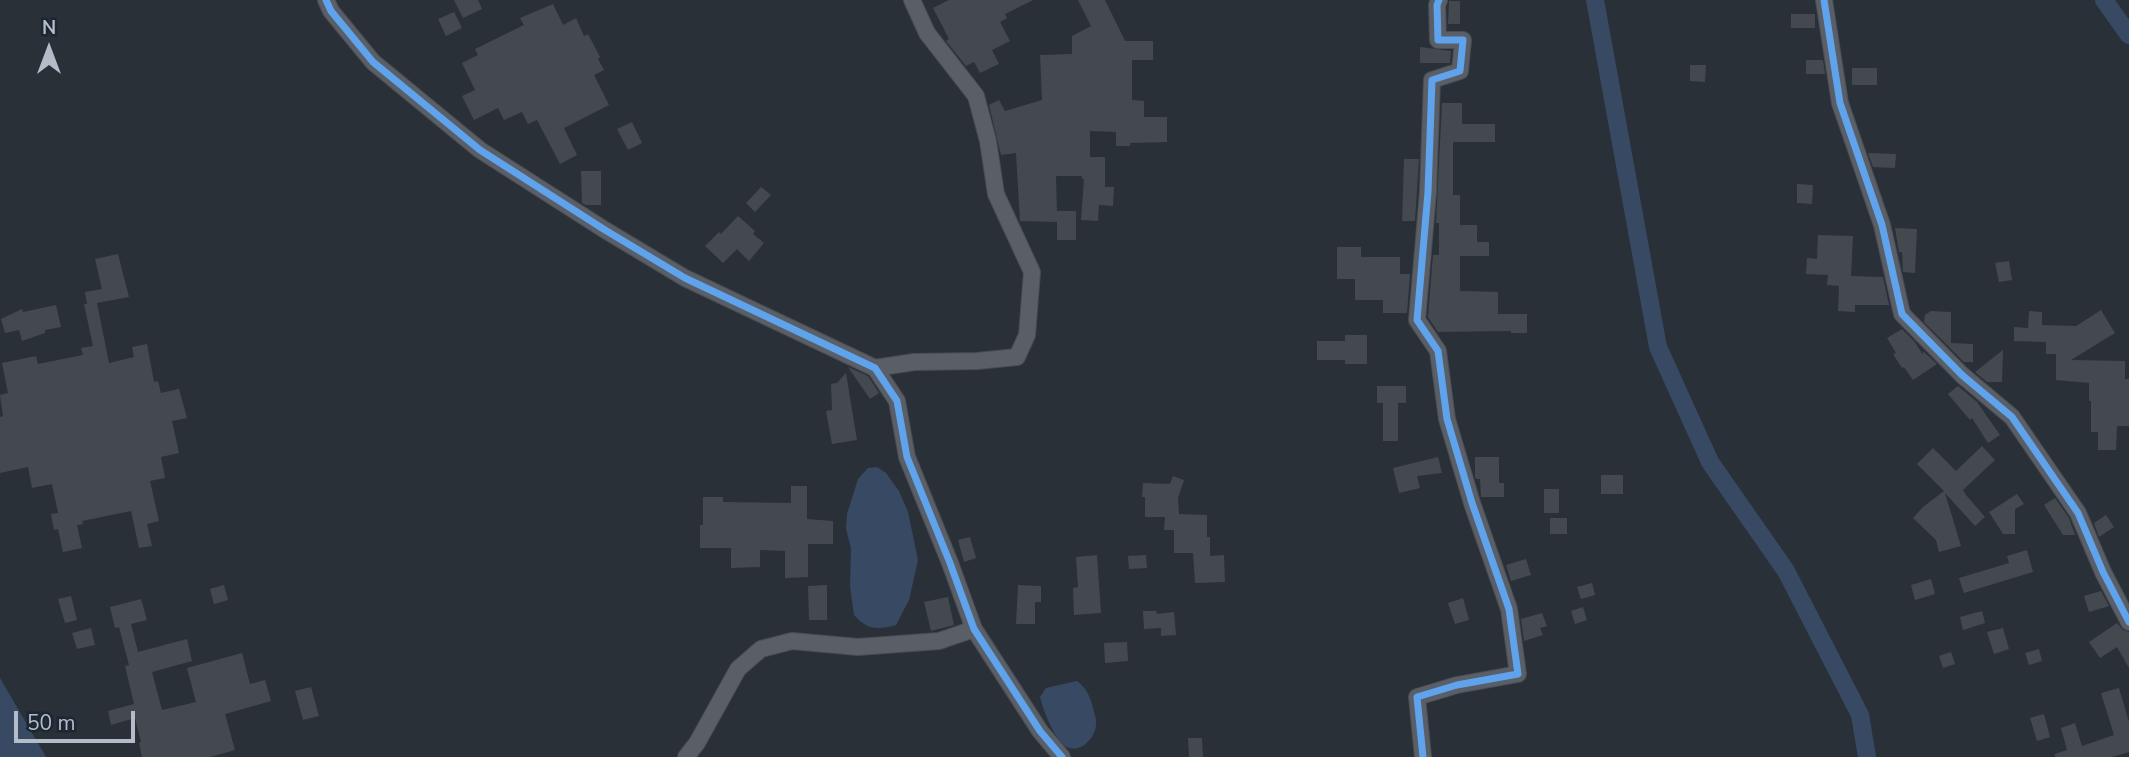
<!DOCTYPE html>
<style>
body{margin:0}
#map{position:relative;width:2129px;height:757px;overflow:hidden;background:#2a3038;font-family:"Nunito Sans",sans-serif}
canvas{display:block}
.north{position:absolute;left:14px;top:14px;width:70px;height:70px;-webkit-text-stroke:5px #1d2633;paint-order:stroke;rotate:0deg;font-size:19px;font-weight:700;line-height:28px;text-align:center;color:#b4bcc9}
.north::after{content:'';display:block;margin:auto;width:24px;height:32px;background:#b4bcc9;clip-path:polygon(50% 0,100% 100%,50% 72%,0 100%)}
.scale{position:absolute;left:14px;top:711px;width:121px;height:32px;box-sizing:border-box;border:4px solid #b4bcc9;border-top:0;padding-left:9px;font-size:21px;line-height:24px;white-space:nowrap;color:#b4bcc9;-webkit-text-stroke:5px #1d2633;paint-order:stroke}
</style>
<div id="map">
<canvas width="2129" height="757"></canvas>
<div class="north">N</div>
<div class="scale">50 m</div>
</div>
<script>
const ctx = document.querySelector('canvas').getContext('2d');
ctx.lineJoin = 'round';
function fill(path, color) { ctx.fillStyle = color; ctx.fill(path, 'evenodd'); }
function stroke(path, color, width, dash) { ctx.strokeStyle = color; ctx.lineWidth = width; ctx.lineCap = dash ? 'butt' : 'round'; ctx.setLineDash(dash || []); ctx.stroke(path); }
fill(new Path2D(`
 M877,467L886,473L899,491L908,512L918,560L909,600L896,625C877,630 867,630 854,615L850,586L851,548L846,529L847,514L858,479L868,468Z
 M0,678L46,757H0Z
 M1077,681C1085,687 1089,694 1092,704C1093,710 1097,719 1096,725C1095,739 1079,755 1065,746C1054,738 1043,710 1040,697L1046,688Z`), '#384963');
stroke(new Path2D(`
 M1595,0L1658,347L1710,462L1786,571L1860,715L1867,757
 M2104,0L2129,35`), '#384963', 18);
fill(new Path2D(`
 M454,0H478L482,9L463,18Z
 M949,0H1033L1005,14L1007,18L1000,22L1010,41L992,50L999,64L980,73L974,62L966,66L946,41L949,39L933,8Z
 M1078,0H1105L1125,41H1153V60H1132V100L1144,101V117H1167V142L1130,143V146H1116V132L1090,131V157H1105V187H1114L1113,206L1099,205L1098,221L1081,220L1084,179H1082V176H1056L1057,214V211H1076V240H1057V222L1020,221L1016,153L1001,155L989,105L999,100L1005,111L1042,100L1040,55L1072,54V36L1091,26Z
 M1449,1H1460V24H1448Z
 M553,4L563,25L576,18L584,36L588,34L600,57L598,59L604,70L594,75L609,105L564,128L577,155L560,164L537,120L528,124L522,112L504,120L498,108L474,120L462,96L475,90L462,63L478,55L475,49L524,25L520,18Z
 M454,12L462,28L446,36L438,19Z
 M1791,14H1815V28H1791Z
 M1420,47L1451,51L1450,63H1420Z
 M1806,60H1823L1825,74H1806Z
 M1690,65H1706L1705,82L1690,81Z
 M1852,68H1877V85H1852Z
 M1442,103H1462V124H1495V142H1453V195H1460V225H1477V242H1489V256H1460V291L1498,292V314H1527V333H1511V331L1438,332L1428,317L1433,255H1439V223H1436Z
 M632,122L642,143L628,150L617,129Z
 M1868,153L1896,154L1895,168L1873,167Z
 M1404,159H1419L1415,221H1402Z
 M581,171H601V205H586L582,203Z
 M1797,184L1813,185L1812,204L1797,203Z
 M761,187L771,195L755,212L746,203Z
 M738,216L755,231L753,234L764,243L749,261L737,249L723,263L705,246L719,232L721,234Z
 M1895,228L1917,229L1915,273L1903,272L1902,252H1899Z
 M1818,235L1853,236L1851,276L1883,277L1889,305H1855V312L1838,311L1839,286L1827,285L1828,275L1806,274L1807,258L1817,259Z
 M1337,247H1361V257H1400V274H1410L1407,313H1383V300H1355V279H1337Z
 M118,254L129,297L97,303L109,363L134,357L132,347L147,344L154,382L158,381L161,393L179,389L187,418L172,421L179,453L161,457L165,478L150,481L159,521L147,524L152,546L139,548L131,511L82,521L83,524L77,525L82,548L63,552L58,529L54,530L51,514L58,513L52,484L32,488L28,467L0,473V417L3,416L0,395L8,393L2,363L36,356L38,364L83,355L81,348L93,346L84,304H87L85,292L102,289L95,259Z
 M2009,261L2012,280L1999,282L1995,263Z
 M56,305L61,327L45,330V333L22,341L19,330L5,333L1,319L22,309L23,312Z
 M2101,310L2115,333L2071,360L2125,361V379H2129V426H2117L2116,450H2098V432H2091V401H2089V383L2056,380V354H2046V342L2014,341V327L2028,328L2029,311L2042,312V325L2076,326Z
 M1931,311L1951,312V343L1973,344V362H1964L1924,322L1925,315Z
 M1902,329L1915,342L1923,355V351L1937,364L1913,380L1904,367L1902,368L1893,354L1896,353L1887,338Z
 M1345,335H1367V364H1345V360H1317V341H1345Z
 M2003,350L2002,382H1987L1975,372Z
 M848,367L868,376L879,393L870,399Z
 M846,373L857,440L832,444L826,411L832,410L831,384L837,383Z
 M1377,386H1406V403H1398V441H1383V403H1377Z
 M1958,386L1977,402L2000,435L1988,443L1972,418L1970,420L1948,394Z
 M1982,446L1995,460L1963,490L1966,495L1985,517L1975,526L1945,493L1961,546L1939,552L1936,540L1913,518L1923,507L1944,491L1917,464L1933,448L1956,471Z
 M1438,457L1442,473L1417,476L1420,488L1399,493L1393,468Z
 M1475,457H1499V483H1504V497H1481L1480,479H1476L1475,477Z
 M1601,475H1623V494H1601Z
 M1173,476L1184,480L1178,498L1179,514L1207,515V537H1210V556L1224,555L1225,582L1195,583L1193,553H1174V530H1164L1165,517H1145V497H1142L1143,483L1170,484Z
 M791,486H807V519L833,521V544H808V577L785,578V551L760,550V567L731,568V548H700V525H703V497H723V502L791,503Z
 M1544,489H1559V513H1544Z
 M2017,494L2024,504L2015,509V534H2003L1989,512Z
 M2055,498L2069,518L2075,535H2063L2044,505Z
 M2106,515L2114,527L2099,537L2094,523Z
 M1550,518H1567V534H1550Z
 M970,537L976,558L964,562L958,540Z
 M2027,550L2033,572L1964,593L1959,578L2009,563L2007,556Z
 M1097,555L1101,613L1074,615L1073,588L1078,587L1076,557Z
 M1146,555L1147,568L1129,569L1128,556Z
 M1526,559L1531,575L1511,581L1506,565Z
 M1931,579L1935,594L1915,600L1911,585Z
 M1592,583L1595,595L1581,599L1577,587Z
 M224,585L228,600L214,604L210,589Z
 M827,585V620H809L808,586Z
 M1018,585L1041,586V602H1035V624H1016Z
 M2101,591L2109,606L2089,612L2084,596Z
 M71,596L77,620L65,623L58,599Z
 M948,597L954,625L931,631L924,602Z
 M1463,598L1469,620L1455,624L1448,603Z
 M141,599L147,620L131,624L138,652L187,639L192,661L152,672L162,710L196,702L187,668L242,653L250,684L265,680L271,701L225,714L235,750L210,757H142L139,743L141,742L135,718L111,725L108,711L134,704L125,666L129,665L119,627L115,628L110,607Z
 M1583,607L1587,620L1575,624L1571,611Z
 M1143,611H1156L1157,614L1174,612L1176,635L1161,636V628L1144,629Z
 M1982,611L1985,623L1963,630L1960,617Z
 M1542,613L1547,626L1540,628L1543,635L1524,641L1521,619Z
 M2117,623L2123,630L2129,632V668L2117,647L2100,658L2089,642Z
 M91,628L95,645L77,649L72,633Z
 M2003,628L2009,649L1994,654L1987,632Z
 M1127,642L1128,661L1105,663L1104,643Z
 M2039,649L2042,661L2029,665L2025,653Z
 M1951,652L1955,664L1943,668L1939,656Z
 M311,687L319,716L303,720L295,691Z
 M2119,688L2129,722V752L2112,757H2055V754L2067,750L2061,728L2075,723L2082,746L2114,735L2101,693Z
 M2044,714L2050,737L2037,741L2030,718Z
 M1188,738H1202L1203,757H1189Z`), '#444950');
const minor = new Path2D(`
 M326,0L331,11L373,62L480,150L605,230L685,278L875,368L897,401L907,457L950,563L974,629L1040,731L1062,757
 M1824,0L1840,103L1882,225L1902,314L1962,375L2012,417L2078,513L2103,572L2129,622
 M875,368L914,362L977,361L1017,357L1027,335L1032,272L996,194L988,141L976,96L927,33L912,0
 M686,757L697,743L738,669L761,649L792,641L858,647L939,641L974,629
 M1423,757L1417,697L1457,685L1518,674L1509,609L1472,503L1447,419L1438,351L1417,320L1428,192L1432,80L1460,71L1463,40H1438L1437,5L1439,0`);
stroke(minor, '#484c53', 18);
stroke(minor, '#5a5e66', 16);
stroke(new Path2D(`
 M326,0L331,11L373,62L480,150L605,230L685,278L875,368L897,401L907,457L950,563L974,629L1040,731L1062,757
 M1824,0L1840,103L1882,225L1902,314L1962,375L2012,417L2078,513L2103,572L2129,622
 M1423,757L1417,697L1457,685L1518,674L1509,609L1472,503L1447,419L1438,351L1417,320L1428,192L1432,80L1460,71L1463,40H1438L1437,5L1439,0`), '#60a3ed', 7);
</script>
